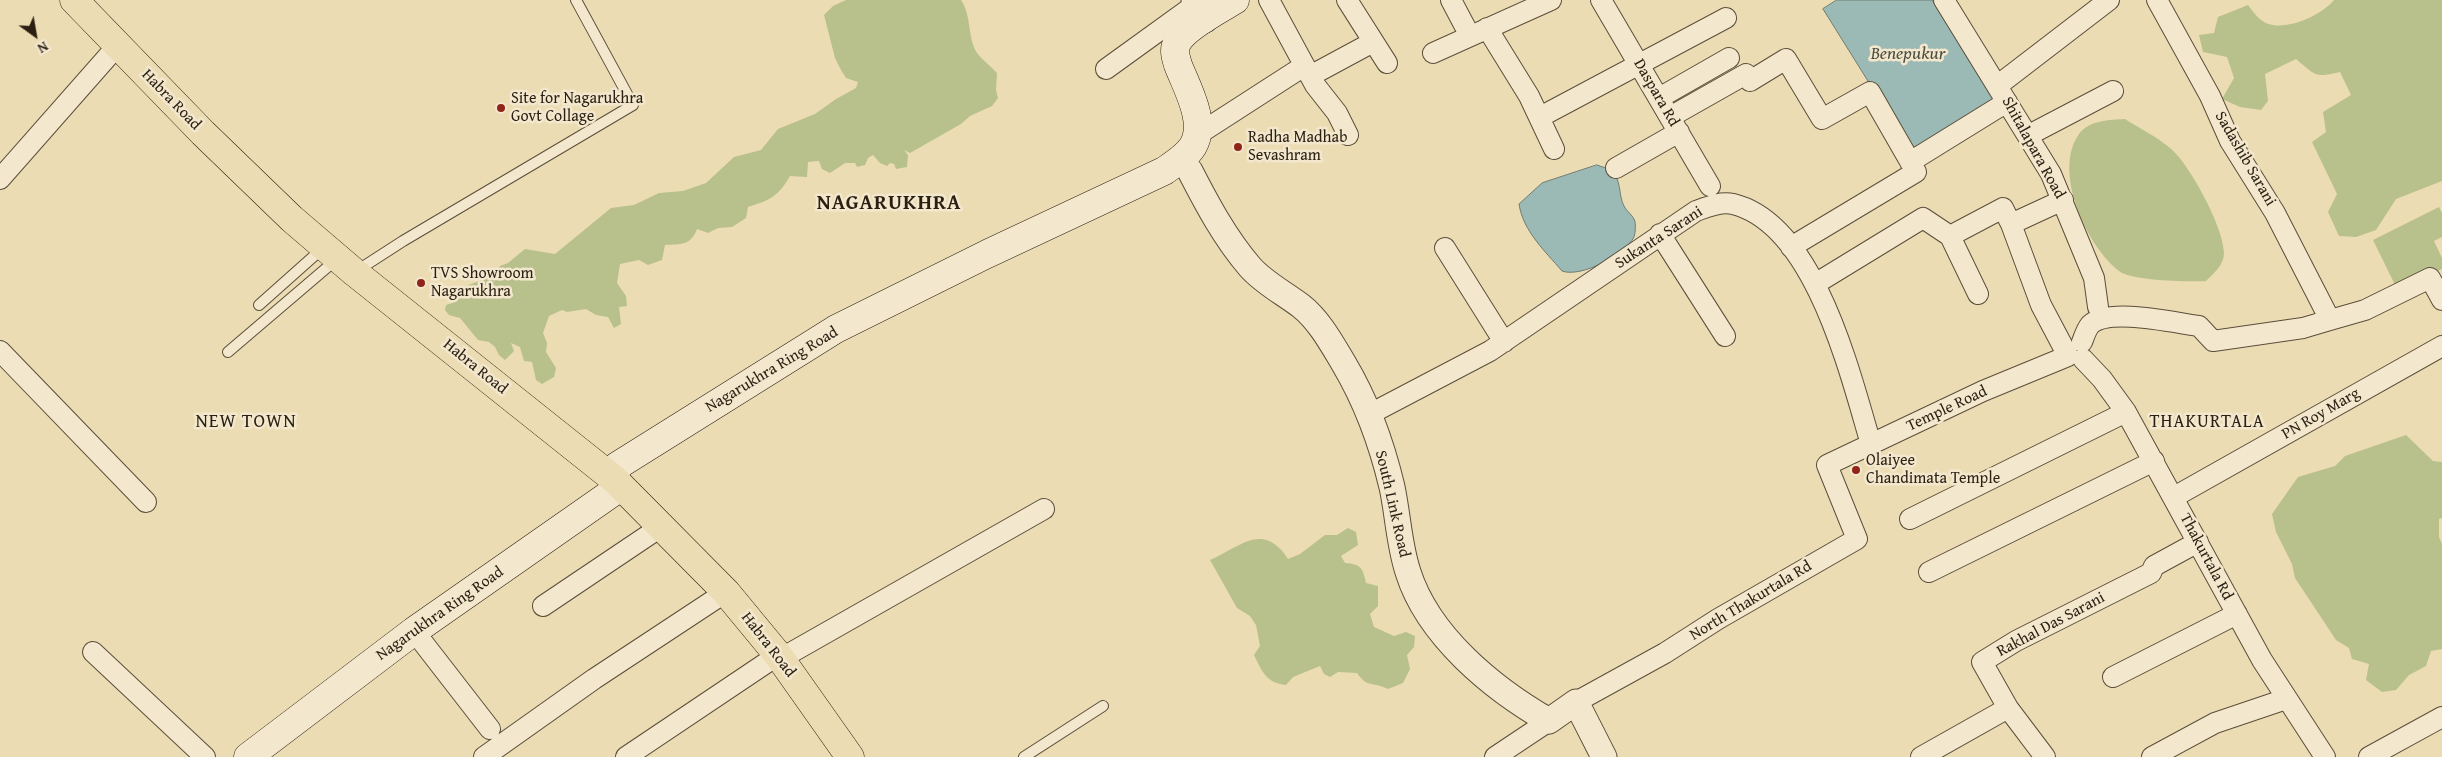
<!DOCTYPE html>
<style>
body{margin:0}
#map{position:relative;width:2442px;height:757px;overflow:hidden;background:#ecdcb3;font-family:"Gentium Book Plus",serif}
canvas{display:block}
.north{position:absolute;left:10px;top:10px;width:50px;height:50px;-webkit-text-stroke:4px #f3e8ce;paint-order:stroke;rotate:148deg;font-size:14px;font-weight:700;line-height:20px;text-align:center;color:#2a1f11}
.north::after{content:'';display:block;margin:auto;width:18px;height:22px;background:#2a1f11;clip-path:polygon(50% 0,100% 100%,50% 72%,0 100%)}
</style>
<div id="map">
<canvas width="2442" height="757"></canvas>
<div class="north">N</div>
</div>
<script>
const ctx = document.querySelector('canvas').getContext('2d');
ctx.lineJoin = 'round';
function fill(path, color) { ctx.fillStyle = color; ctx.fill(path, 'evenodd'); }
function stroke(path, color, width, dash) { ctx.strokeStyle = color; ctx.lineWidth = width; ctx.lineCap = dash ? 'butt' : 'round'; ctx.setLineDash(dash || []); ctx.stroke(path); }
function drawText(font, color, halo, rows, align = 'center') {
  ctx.font = font + ' "Gentium Book Plus",serif'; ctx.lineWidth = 5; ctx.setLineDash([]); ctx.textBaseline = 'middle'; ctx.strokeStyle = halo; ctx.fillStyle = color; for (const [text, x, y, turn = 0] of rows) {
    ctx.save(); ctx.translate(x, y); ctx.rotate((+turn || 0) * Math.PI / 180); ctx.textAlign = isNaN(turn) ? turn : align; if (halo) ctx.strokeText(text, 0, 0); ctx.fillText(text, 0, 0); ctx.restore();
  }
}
fill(new Path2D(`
 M846,0H961C972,16 967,37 977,53C982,60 991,66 997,73L996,90L998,98L992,106L970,116L961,124L910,153L904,150L908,155L907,167L896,169L894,164L890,163L887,166L880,163L873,155L868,158L865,165L857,167L855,163H845L830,173L822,169L819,161L808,162L807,177L790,176C778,197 770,200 748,207L746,218L732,227L718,228L708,233L697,229C691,246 680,244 665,245L662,260L648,265L639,260L620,264L617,283L626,296L627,306L619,307L621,324L614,328L608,317L596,315L586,309L567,312L562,310L549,316L543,333L547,343L546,352L556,368L554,377L542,384L536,380L532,362L524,361L520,347L511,343L514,351L505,360L499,355L495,347L489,342L478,340L460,318L449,315L445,310L446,305L455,302L466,286L493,276L500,266L508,263L525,249L555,254L611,208L634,205L659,193L683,191L706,183L734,157L761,150L778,129L815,114L836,99L856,88L858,82L846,78L841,70L835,58L824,15L833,6Z
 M2334,0H2442V181L2396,199L2376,230L2356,237L2339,236L2328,212L2337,194L2312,142L2326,132L2323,112L2351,95L2340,72C2315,78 2316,76 2296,59L2265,74L2268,101L2261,110L2240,107L2222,99L2234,78L2227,57L2203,52L2199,35L2214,33L2218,17L2248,5C2252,10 2256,16 2261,20C2280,35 2321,16 2334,0Z
 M2125,119C2139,128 2157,137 2170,148C2189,163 2224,228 2224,253C2224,265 2214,273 2206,281C2190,282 2131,281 2119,271C2087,246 2052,172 2079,134C2089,120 2110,120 2125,119Z
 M2439,207L2442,213V237L2434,241L2442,258V269L2398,291L2373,240Z
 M2406,435L2433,461L2442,462V518L2439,519V537L2442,544V649L2431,651L2426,666L2409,675L2396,690L2382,692L2366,680L2369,664L2352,659L2349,648L2336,640L2295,578L2292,564L2276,532L2272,514L2298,477L2335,466L2345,456Z
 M1348,528L1356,532L1358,545L1341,556L1345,563C1361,564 1363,568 1366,583L1378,586V606L1370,614L1374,627L1394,636L1406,632L1415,636L1414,647L1407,655L1410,669L1403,683L1388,689C1373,681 1368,689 1357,673L1338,672L1330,677L1324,674L1320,666L1293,677L1286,685C1266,683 1262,671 1254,655L1260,646L1256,625L1250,616L1237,608L1210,560C1239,548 1263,520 1288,559L1300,554L1325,535H1337Z`), '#b8c08c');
const water = new Path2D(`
 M1837,0H1932L1993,99L1911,150L1823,9Z
 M1597,165C1602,167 1608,168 1611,171C1622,179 1618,195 1624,206C1627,212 1634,216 1635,222C1636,225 1635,235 1634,237C1625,255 1581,278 1562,271C1545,251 1523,231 1519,204L1542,183Z`);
fill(water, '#9bbab5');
stroke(water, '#6e7c73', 1);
const service = new Path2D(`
 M355,272L403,241L633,105L576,0
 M259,305L323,248
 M228,352L337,259
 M1024,757L1103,706`);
const minor = new Path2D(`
 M1269,0L1315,85L1337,113L1348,135
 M1347,0L1387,63
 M1451,0L1470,36
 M1601,0L1710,186
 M1944,0L2051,174L2094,278L2098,307
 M2157,0L2210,96L2230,141L2275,213L2330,320
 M1487,28L1529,96L1554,149
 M1433,53L1551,0
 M1106,69L1196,4
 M1310,76L1373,42
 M1997,86L2109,0
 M1659,98L1729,58
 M1540,117L1726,18
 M1670,117L1746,74L1750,81L1786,59L1822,119L1870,92L1916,172L1791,247
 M1197,135L1304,66
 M2029,135L2113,91
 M1910,162L2007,102
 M1616,168L1679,132
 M0,179L118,45
 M1660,234L1725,336
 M1445,248L1504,342
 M1815,284L1923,218L1950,236
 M1978,294L1950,236L2003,208L2011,224L2063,200
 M2082,342C2084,337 2086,330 2090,325C2108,307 2175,323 2199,326L2213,341L2303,328L2330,320L2365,310L2430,278L2442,300
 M0,351L146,502
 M2083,359L2102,379L2126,412L2262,660L2325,757
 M1368,415L1490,351L1696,211C1707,207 1721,201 1733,204C1815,224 1850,374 1871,444
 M2174,497L2442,346
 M1910,519L2126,412
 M1929,572L2154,461
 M543,606L662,526
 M414,631L490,729
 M93,652L205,757
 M780,659L1044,509
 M2113,677L2237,614
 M1576,702L1665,653L1718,619L1857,539L1827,465L1983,391L2068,356L2041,305L2011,224
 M2008,708L2045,757
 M484,757L594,679L726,592
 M626,757L778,655
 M1495,757L1549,721
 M1921,757L2008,708L1982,662L2016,641L2151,573L2154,566L2198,542
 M2152,757L2215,723L2286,699
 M2369,757L2442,717`);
const tertiary = new Path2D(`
 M1194,0L1205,20
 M1190,171C1207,204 1225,238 1250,267C1264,283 1284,293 1301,306C1319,320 1332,344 1344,364C1366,401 1382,445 1392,487C1398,515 1399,545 1408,572C1428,636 1493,689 1549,721L1576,702L1604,757`);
const secondary = new Path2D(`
 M248,757L414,631L613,492L617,466L836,329L987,254L1164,171C1174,164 1187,156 1193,146C1207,122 1187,88 1178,65C1176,58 1173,50 1177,43C1185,27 1219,10 1235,0`);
const primary = new Path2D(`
 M74,0L203,133L292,219L354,272L615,480L726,592L778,655L850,757`);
stroke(service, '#5a4e3a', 12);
stroke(minor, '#5a4e3a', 22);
stroke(tertiary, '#5a4e3a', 27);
stroke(secondary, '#2a1f11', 29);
stroke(primary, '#2a1f11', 29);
stroke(service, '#f3e8ce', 10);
stroke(minor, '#f3e8ce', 20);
stroke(tertiary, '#f3e8ce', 25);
stroke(secondary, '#f3e8ce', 28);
stroke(primary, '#ecdcb3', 28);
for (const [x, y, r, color] of [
 [501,108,5,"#8f2418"],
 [1238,147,5,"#8f2418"],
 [421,283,5,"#8f2418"],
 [1856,470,5,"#8f2418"]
]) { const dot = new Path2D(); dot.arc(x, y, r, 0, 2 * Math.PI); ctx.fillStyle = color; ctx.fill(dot); stroke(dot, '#f3e8ce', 2); }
drawText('16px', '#2a1f11', '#f3e8ce', [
 ["Daspara Rd",1656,93,60],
 ["Habra Road",171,100,46],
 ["Shitalapara Road",2033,148,61],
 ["Sadashib Sarani",2245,159,60],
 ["Sukanta Sarani",1659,238,-33],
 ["Habra Road",475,367,39],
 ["Nagarukhra Ring Road",772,370,-31],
 ["Temple Road",1947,409,-25],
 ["PN Roy Marg",2321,414,-30],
 ["South Link Road",1392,504,77],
 ["Thakurtala Rd",2206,557,62],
 ["North Thakurtala Rd",1751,601,-31],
 ["Nagarukhra Ring Road",440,614,-35],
 ["Rakhal Das Sarani",2051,625,-28],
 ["Habra Road",768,645,52]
]);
drawText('16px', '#2a1f11', '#f3e8ce', [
 ["Site for Nagarukhra",511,99],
 ["Govt Collage",511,117],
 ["Radha Madhab",1248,138],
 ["Sevashram",1248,156],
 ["TVS Showroom",431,274],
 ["Nagarukhra",431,292],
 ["Olaiyee",1866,461],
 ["Chandimata Temple",1866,479]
], 'left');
drawText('italic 18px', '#4c4e42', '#f3e8ce', [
 ["Benepukur",1908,54]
]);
ctx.letterSpacing = '1px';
drawText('18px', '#2a1f11', '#f3e8ce', [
 ["THAKURTALA",2207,422]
]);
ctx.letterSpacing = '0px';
ctx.letterSpacing = '1px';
drawText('19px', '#2a1f11', '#f3e8ce', [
 ["NEW TOWN",246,422]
]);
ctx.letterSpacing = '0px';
ctx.letterSpacing = '1px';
drawText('bold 21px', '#2a1f11', '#f3e8ce', [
 ["NAGARUKHRA",889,204]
]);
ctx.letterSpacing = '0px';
</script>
